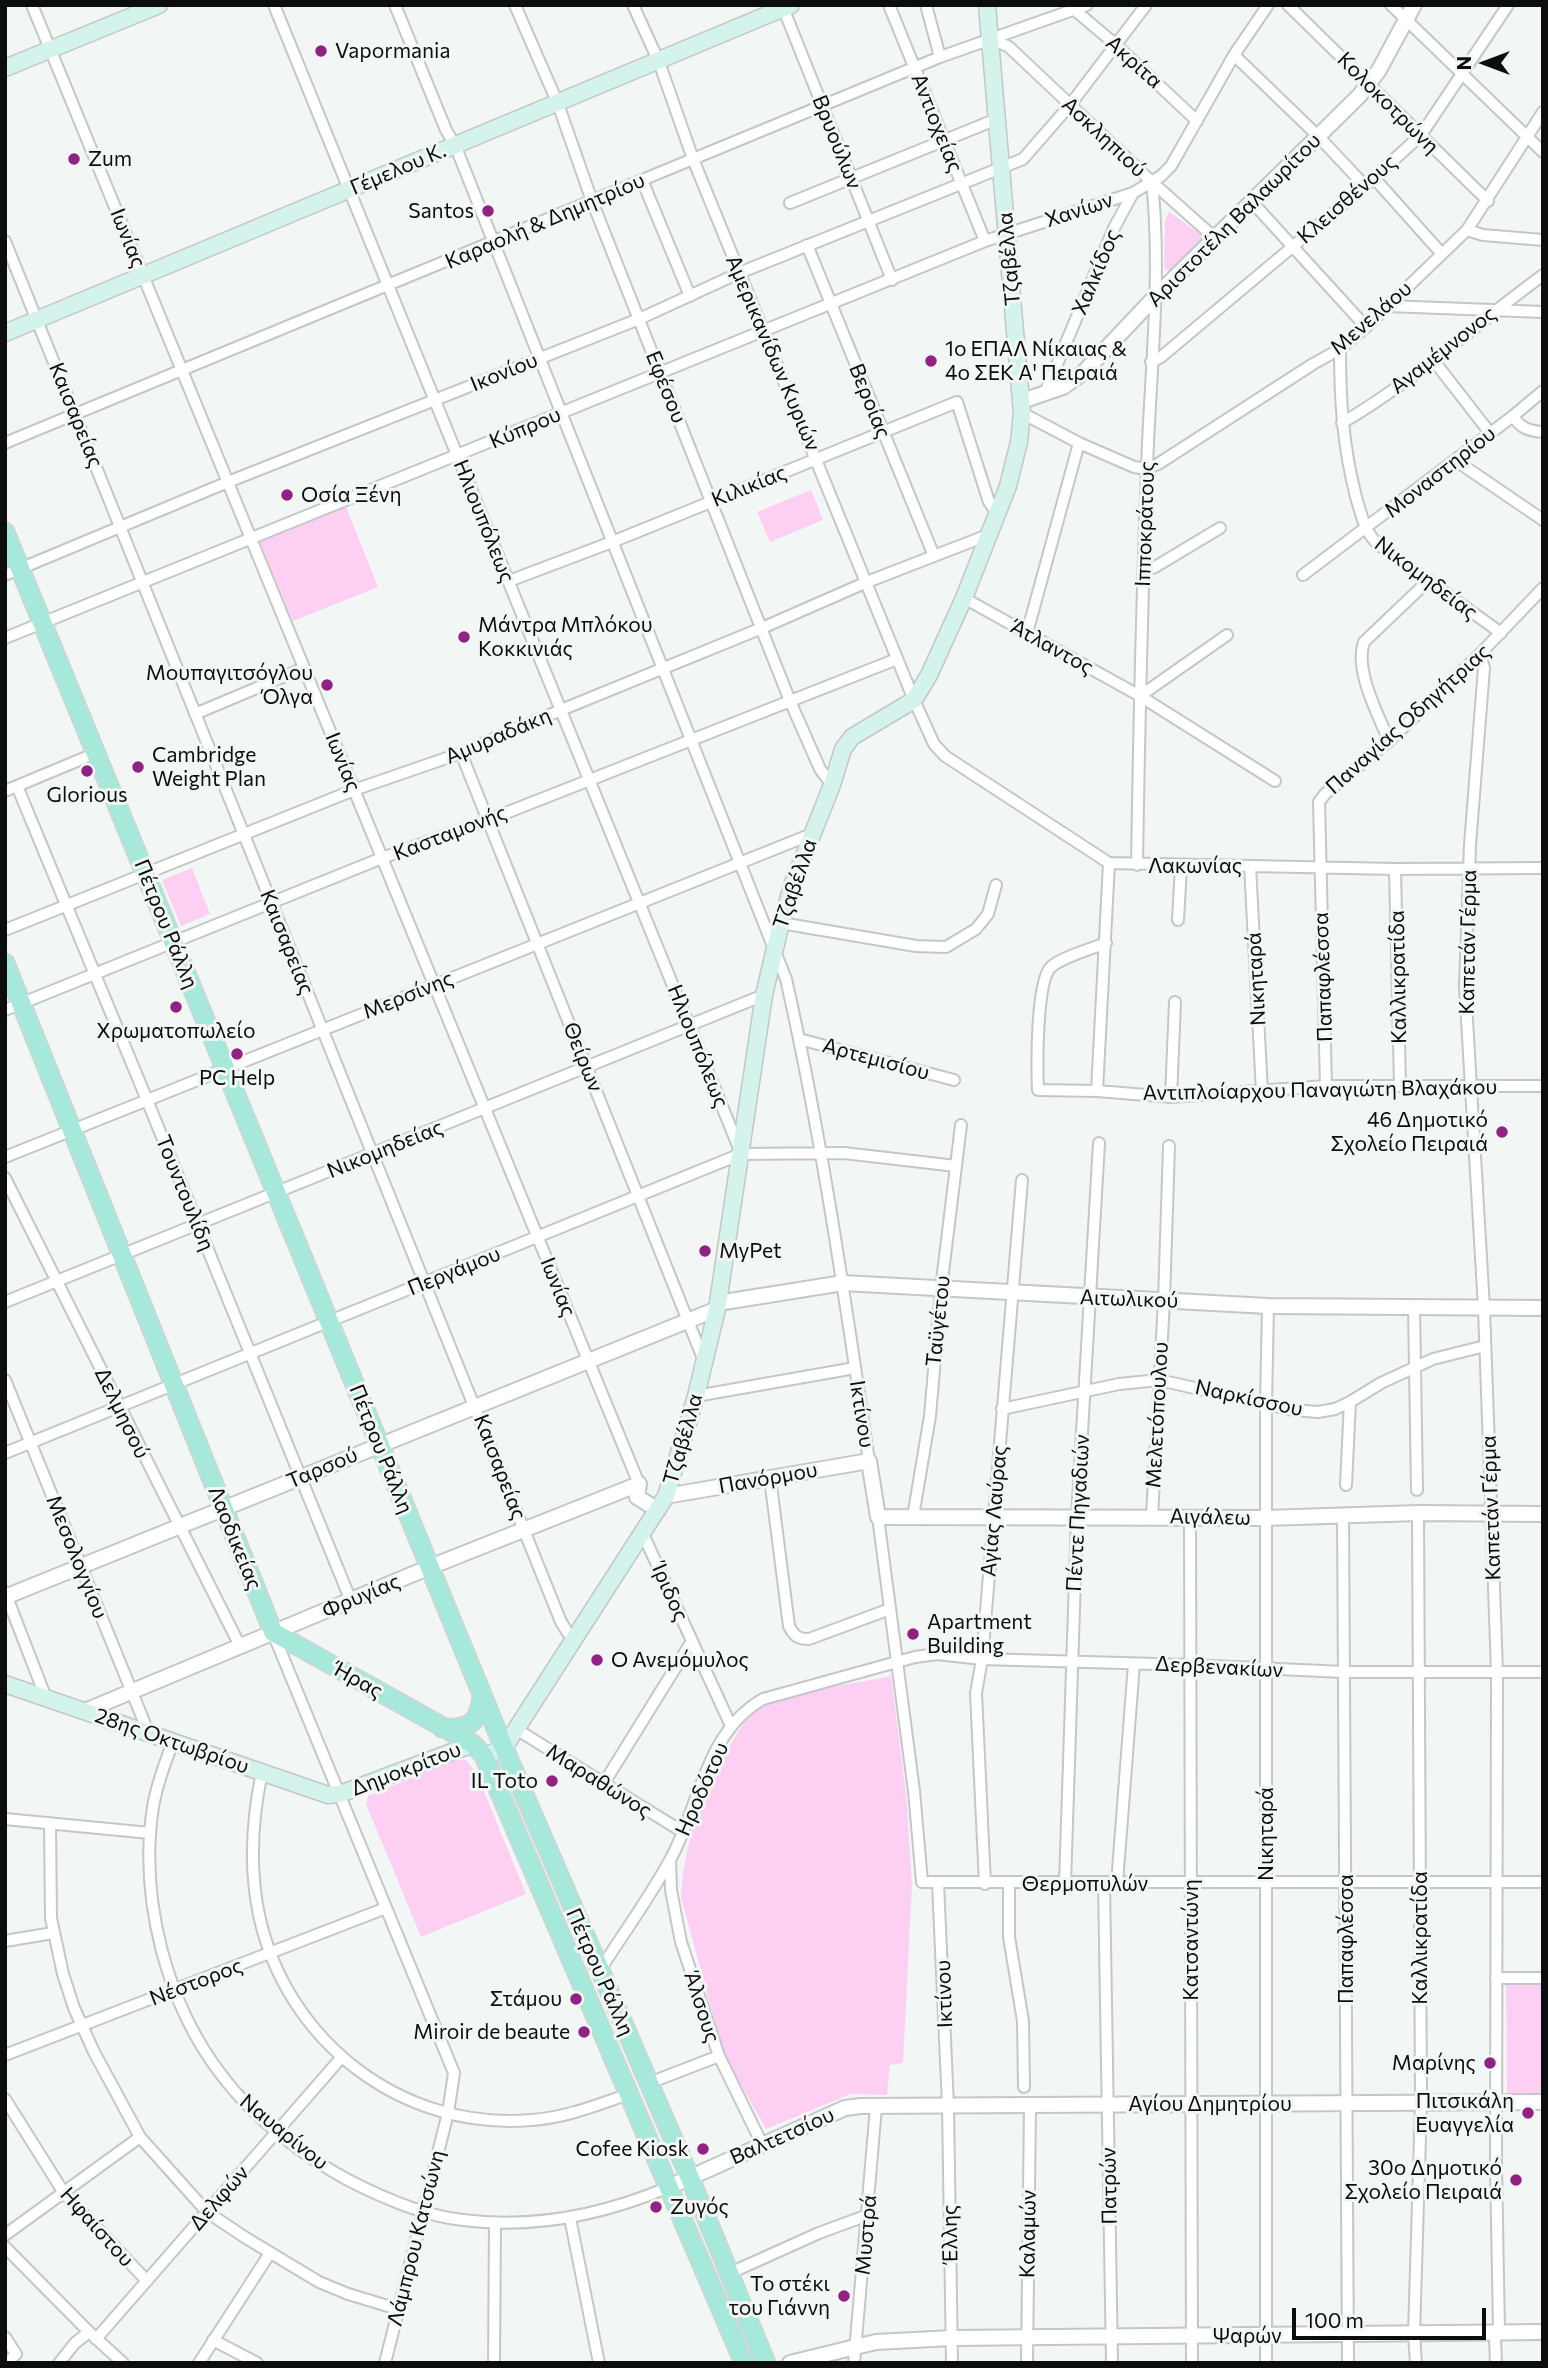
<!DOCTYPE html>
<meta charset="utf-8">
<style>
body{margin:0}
#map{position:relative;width:1548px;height:2368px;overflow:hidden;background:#f2f7f6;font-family:Commissioner,sans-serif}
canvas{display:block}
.frame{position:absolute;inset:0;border:7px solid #0c0e0d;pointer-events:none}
.north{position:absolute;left:1450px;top:28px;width:70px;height:70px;-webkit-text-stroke:5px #f2f7f6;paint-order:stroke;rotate:270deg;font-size:19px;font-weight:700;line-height:28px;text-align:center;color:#0c0e0d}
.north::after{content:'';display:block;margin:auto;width:24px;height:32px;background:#0c0e0d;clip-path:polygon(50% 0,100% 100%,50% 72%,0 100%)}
.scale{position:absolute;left:1292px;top:2308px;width:194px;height:32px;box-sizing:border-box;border:4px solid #0c0e0d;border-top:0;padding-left:9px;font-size:21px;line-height:24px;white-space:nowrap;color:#0c0e0d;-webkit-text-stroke:5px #f2f7f6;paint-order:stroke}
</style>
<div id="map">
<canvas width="1548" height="2368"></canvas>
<div class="frame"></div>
<div class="north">N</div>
<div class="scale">100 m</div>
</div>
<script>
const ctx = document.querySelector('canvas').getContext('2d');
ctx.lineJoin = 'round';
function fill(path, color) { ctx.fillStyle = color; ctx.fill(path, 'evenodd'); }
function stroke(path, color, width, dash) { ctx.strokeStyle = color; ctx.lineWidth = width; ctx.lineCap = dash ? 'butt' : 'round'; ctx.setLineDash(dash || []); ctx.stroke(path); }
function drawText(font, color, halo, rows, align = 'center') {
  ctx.font = font + ' Commissioner,sans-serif'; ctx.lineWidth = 6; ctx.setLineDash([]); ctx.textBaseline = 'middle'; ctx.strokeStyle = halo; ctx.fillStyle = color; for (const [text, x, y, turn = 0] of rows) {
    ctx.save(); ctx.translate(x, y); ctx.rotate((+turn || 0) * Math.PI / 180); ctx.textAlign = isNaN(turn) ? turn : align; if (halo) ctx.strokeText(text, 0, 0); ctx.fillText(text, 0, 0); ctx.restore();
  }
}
fill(new Path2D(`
 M1169,212L1206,238L1172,272L1164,268L1165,220Z
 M811,490L823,520L770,542L757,512Z
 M346,507L378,587L293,621L260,542Z
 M192,868L210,914L181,926L162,880Z
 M891,1676L906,1793L912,1884L903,2063L890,2065L887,2095L851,2094L766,2129L723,2053L681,1897C684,1843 702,1791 730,1745C737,1734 745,1719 756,1711C785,1692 855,1684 891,1676Z
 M456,1760H466L477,1774L526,1894L421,1937L366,1804L368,1796Z
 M1506,1983H1543V2095H1507Z`), '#fdcff2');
const minor = new Path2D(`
 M32,5L639,1484
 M274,5L739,1148
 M395,5L446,130L455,145L786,979C822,1138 845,1299 869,1461
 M515,5L558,104L592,201L790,701L820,769L832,785
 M633,5L659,62L693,159L914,700L934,744L945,756L1109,863L1395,869L1543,868
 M782,5L892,280
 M889,5L985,241
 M926,5L940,57
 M1288,5L1488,201
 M1391,5L1543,152
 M1071,7L1115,44L1197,121
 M990,38L1009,47L1152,182L1216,239
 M1234,55L1318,136L1365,186
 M1374,178L1442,254
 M642,180L690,296
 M790,203L997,119
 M1253,203L1366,327
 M1467,230L1483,235L1543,240
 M5,241L561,1622L568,1633L575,1639
 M807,245L934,556
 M1388,306L1543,312
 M1340,349C1340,402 1343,446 1356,497C1362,516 1364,532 1379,545L1501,633
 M1434,361L1490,433
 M1151,362L1161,357L1365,186L1421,135L1508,5
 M1045,393L1114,228L1133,193
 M1022,413L1079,443L1134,467L1147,469L1158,464L1313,364L1340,349L1366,327L1467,230L1543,112
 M1513,416C1520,428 1529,431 1543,432
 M1342,423C1414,381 1476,324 1543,275
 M5,443L940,57L1087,5
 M1455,460L1543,520
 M1144,571L1155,567L1220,528
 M5,575L228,482L639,319L739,273L1023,159L1070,105L1146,5
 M1303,575L1513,416L1543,391
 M509,581L612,542L957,402L989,502L997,513
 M964,598L1140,696L1275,781
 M1027,633L1079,443
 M5,638L985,241L1133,193L1161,176L1171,166L1234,55L1268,5
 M1480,654L1484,668L1470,845L1465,986L1484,1308L1497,1672L1496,2165L1499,2332L1495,2339L1496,2363
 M1140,696L1227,635
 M195,714L304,668
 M1389,741C1378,714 1354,670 1364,642L1429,580
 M461,753L704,1361
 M17,786L147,1100L351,1601
 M5,791L96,753
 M1137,865C1139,733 1142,600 1147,468C1150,374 1162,276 1152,182
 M1250,866L1262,1092
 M1395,869L1400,1086
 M1178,920L1181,866
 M781,923L916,946L946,947L976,929L988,914L996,885
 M5,930L354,790L461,753L561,710L762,628L867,582L988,535
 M1106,943C1091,949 1062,957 1051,967C1036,981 1037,1068 1038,1090L1097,1091L1171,1097L1326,1086H1543
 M5,1010L382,858L488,820L897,659
 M799,1039L954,1080
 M1326,1086L1319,802L1325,794L1389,741L1480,654L1543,588
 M1097,1091L1109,863
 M1171,1097L1175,1002
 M5,1157L812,834
 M5,1178L240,1646
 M5,1302L764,995
 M1414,1307L1417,1490
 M5,1380L149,1734
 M696,1396L855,1368
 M1002,1409L1119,1384L1159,1380L1293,1410L1318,1412L1335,1409L1350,1402L1381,1383L1433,1359L1485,1346
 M5,1453L741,1154L844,1153L956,1166
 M770,1478L789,1626C794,1636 798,1639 809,1639L890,1609
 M1346,1485L1350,1402
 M1152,1516L1164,1301L1169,1146
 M1343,1516L1348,2363
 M878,1517L914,1791L922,1882H1543
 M913,1517L930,1416L941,1289L961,1125
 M1190,1517L1192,2363
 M643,1534L731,1726
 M5,1592L46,1698
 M273,1633L454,2073L448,2113L385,2363
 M516,1729L683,1832
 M173,1742C165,1763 157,1784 153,1807C139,1898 166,2004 223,2077C255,2119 302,2155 348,2180C383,2198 424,2216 463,2220C534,2229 603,2215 669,2187
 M262,1772C252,1819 249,1867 259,1915C286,2041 402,2131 531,2120C565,2118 597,2105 629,2094
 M604,1783L692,1641
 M5,1819L150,1833
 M50,1823L51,1918L63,1974L74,2008L94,2052L140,2137L207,2212L246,2238L319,2282L348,2294L398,2309
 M670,1860L671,1890L681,1942L719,2056L762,2144
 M938,1883L948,2106L952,2363
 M1104,1883L1112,2363
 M1117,1883L1134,1664
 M985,1884L976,1693L982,1659L1022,1180
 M1009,1884V1937L1023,2021L1024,2087
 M1065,1884L1077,1517L1099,1143
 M5,1941L53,1933
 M600,1970C623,1934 650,1897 670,1860C700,1806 705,1732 763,1699L915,1657L937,1654L982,1659L1191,1665L1344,1672H1543
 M1496,1978H1543
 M5,2055L386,1908
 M649,2083L719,2056
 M5,2099L64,2193L147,2281
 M570,2218L599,2363
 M5,2235L140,2137
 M5,2247L89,2332L123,2363
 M730,2273L819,2233L868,2215
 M5,2337L16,2354L7,2363
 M96,2339L341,2058
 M213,2340L257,2363
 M59,2363L75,2343L89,2332
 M199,2363L270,2253
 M494,2363L495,2223
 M854,2363L876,2107
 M1027,2363L1030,2105
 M1266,2363V1404L1268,1306
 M1416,2363L1414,2335L1421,2103L1418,1513`);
const tertiary = new Path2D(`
 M1022,401L1063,387L1084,372L1154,298L1360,95L1379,70L1414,5
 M718,1303L843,1283L1268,1306L1543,1308
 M639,1484L637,1497L658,1510
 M666,1496L869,1461L878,1517L1266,1518L1418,1513L1543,1514
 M5,1597L717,1309
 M85,1711L430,1567L639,1484
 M669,2187L845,2108L861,2106L1543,2102
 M790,2363L876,2342L952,2338L1543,2332`);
const secondary = new Path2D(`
 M5,68L159,5
 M5,333L791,5
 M5,1684L328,1795L340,1794L473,1744
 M484,1756L504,1748L666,1496L696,1396L717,1309L764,995L781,923L793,883L832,785L843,749L852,737L914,700L929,675L964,598L1008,486L1019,442L1022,413L987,5`);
const primary = new Path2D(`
 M5,532L504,1748L690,2178L766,2363
 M5,963L273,1632L473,1744L484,1756L744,2363
 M442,1728C470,1730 479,1722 482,1696`);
stroke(minor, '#c3c7c6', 14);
stroke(tertiary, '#c3c7c6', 18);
stroke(secondary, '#c3c7c6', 19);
stroke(primary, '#d3d4d3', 21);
stroke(minor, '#fff', 10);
stroke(tertiary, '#fff', 14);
stroke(secondary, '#d3f3ec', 16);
stroke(primary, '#a6e8da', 18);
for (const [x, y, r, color] of [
 [321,51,7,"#912182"],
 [74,159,7,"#912182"],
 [488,211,7,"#912182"],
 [931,361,7,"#912182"],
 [287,495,7,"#912182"],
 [464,637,7,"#912182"],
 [327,685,7,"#912182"],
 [138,767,7,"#912182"],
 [87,771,7,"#912182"],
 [176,1007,7,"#912182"],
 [237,1054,7,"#912182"],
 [1502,1132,7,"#912182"],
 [705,1251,7,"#912182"],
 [913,1634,7,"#912182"],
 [597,1660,7,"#912182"],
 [552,1781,7,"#912182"],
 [576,1999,7,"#912182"],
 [584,2032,7,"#912182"],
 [1490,2063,7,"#912182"],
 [1528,2113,7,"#912182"],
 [703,2149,7,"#912182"],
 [1516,2180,7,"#912182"],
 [656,2207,7,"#912182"],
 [844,2296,7,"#912182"]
]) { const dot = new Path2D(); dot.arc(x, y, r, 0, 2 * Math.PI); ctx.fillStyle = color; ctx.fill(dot); stroke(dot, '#f2f7f6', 2.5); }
drawText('21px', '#0c0e0d', '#f2f7f6', [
 ["Vapormania",335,51,"left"],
 ["Zum",88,159,"left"],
 ["Santos",474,211],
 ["1ο ΕΠΑΛ Νίκαιας &",945,349,"left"],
 ["4ο ΣΕΚ Α' Πειραιά",945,373,"left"],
 ["Οσία Ξένη",301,495,"left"],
 ["Μάντρα Μπλόκου",478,625,"left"],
 ["Κοκκινιάς",478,649,"left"],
 ["Μουπαγιτσόγλου",313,673],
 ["Όλγα",313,697],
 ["Cambridge",152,755,"left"],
 ["Weight Plan",152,779,"left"],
 ["Glorious",87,795,"center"],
 ["Χρωματοπωλείο",176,1031,"center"],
 ["PC Help",237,1078,"center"],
 ["46 Δημοτικό",1488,1120],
 ["Σχολείο Πειραιά",1488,1144],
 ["MyPet",719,1251,"left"],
 ["Apartment",927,1622,"left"],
 ["Building",927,1646,"left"],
 ["Ο Ανεμόμυλος",611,1660,"left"],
 ["IL Toto",538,1781],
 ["Στάμου",562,1999],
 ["Miroir de beaute",570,2032],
 ["Μαρίνης",1476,2063],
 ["Πιτσικάλη",1514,2101],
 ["Ευαγγελία",1514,2125],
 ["Cofee Kiosk",689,2149],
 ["30ο Δημοτικό",1502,2168],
 ["Σχολείο Πειραιά",1502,2192],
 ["Ζυγός",670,2207,"left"],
 ["Το στέκι",830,2284],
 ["του Γιάννη",830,2308]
], 'right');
drawText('21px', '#0c0e0d', '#f2f7f6', [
 ["Ακρίτα",1134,62,42],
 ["Κολοκοτρώνη",1388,103,45],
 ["Αντιοχείας",937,123,68],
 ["Ασκληπιού",1104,137,43],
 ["Βρυούλων",837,142,68],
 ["Γέμελου Κ.",398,169,-23],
 ["Κλεισθένους",1347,199,-41],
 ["Χανίων",1079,210,-18],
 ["Αριστοτέλη Βαλαωρίτου",1234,220,-45],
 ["Καραολή & Δημητρίου",545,221,-23],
 ["Ιωνίας",128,238,68],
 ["Τζαβέλλα",1009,259,-95],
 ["Χαλκίδος",1096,272,-67],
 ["Μενελάου",1371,318,-41],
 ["Αγαμέμνονος",1443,350,-38],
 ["Αμερικανίδων Κυριών",773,353,67],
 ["Ικονίου",504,372,-22],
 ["Εφέσου",666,387,68],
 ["Βεροίας",870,401,68],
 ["Καισαρείας",76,415,68],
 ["Κύπρου",525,428,-23],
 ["Μοναστηρίου",1440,472,-38],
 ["Κιλικίας",749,486,-22],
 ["Ηλιουπόλεως",484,521,68],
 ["Ιπποκράτους",1145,524,-88],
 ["Νικομηδείας",1426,578,37],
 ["Άτλαντος",1052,647,29],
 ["Παναγίας Οδηγήτριας",1408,719,-42],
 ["Αμυραδάκη",498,736,-23],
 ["Ιωνίας",343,762,68],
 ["Κασταμονής",450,833,-21],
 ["Λακωνίας",1195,866],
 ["Τζαβέλλα",795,884,-71],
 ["Πέτρου Ράλλη",166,924,68],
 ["Καισαρείας",287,942,68],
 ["Καπετάν Γέρμα",1468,942,-89],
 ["Παπαφλέσσα",1323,977,-92],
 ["Καλλικρατίδα",1398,977,-91],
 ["Νικηταρά",1256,979,-93],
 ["Μερσίνης",408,995,-22],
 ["Ηλιουπόλεως",698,1046,68],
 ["Θείρων",583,1057,68],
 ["Αρτεμισίου",876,1059,15],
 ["Αντιπλοίαρχου Παναγιώτη Βλαχάκου",1320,1090,-1],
 ["Νικομηδείας",385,1149,-22],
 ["Τουντουλίδη",185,1193,68],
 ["Περγάμου",454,1271,-22],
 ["Ιωνίας",558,1287,68],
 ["Αιτωλικού",1129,1299,2],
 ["Ταϋγέτου",938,1321,-84],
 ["Ναρκίσσου",1249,1398,12],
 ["Δελμησού",122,1413,64],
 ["Ικτίνου",862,1414,81],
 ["Μελετόπουλου",1157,1415,-87],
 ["Τζαβέλλα",683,1439,-74],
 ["Πέτρου Ράλλη",381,1449,68],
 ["Καισαρείας",500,1467,69],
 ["Ταρσού",322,1468,-23],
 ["Πανόρμου",768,1478,-10],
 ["Καπετάν Γέρμα",1491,1508,-92],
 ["Αγίας Λαύρας",994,1511,-85],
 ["Πέντε Πηγαδιών",1078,1513,-87],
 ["Αιγάλεω",1210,1517,1],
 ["Λαοδικείας",235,1538,68],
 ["Μεσολογγίου",77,1557,68],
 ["Ίριδος",670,1592,66],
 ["Φρυγίας",361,1596,-23],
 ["Δερβενακίων",1219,1667,3],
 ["Ήρας",358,1680,29],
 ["28ης Οκτωβρίου",172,1741,19],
 ["Δημοκρίτου",406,1769,-21],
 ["Μαραθώνος",599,1781,32],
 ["Ηροδότου",702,1789,-66],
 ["Νικηταρά",1266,1834,-90],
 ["Θερμοπυλών",1085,1884],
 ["Καλλικρατίδα",1420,1938,-90],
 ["Παπαφλέσσα",1346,1939,-90],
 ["Κατσαντώνη",1191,1940,-90],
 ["Πέτρου Ράλλη",600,1972,66],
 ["Νέστορος",196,1982,-21],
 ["Ικτίνου",944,1994,-92],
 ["Άλσους",702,2007,72],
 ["Αγίου Δημητρίου",1210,2104],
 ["Ναυαρίνου",284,2132,39],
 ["Βαλτετσίου",782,2136,-24],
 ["Πατρών",1109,2186,-91],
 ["Δελφών",219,2198,-49],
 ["Ηφαίστου",97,2227,48],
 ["Έλλης",950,2234,-91],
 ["Καλαμών",1028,2234,-89],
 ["Μυστρά",866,2235,-85],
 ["Λάμπρου Κατσώνη",416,2238,-76],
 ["Ψαρών",1247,2336]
]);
</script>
